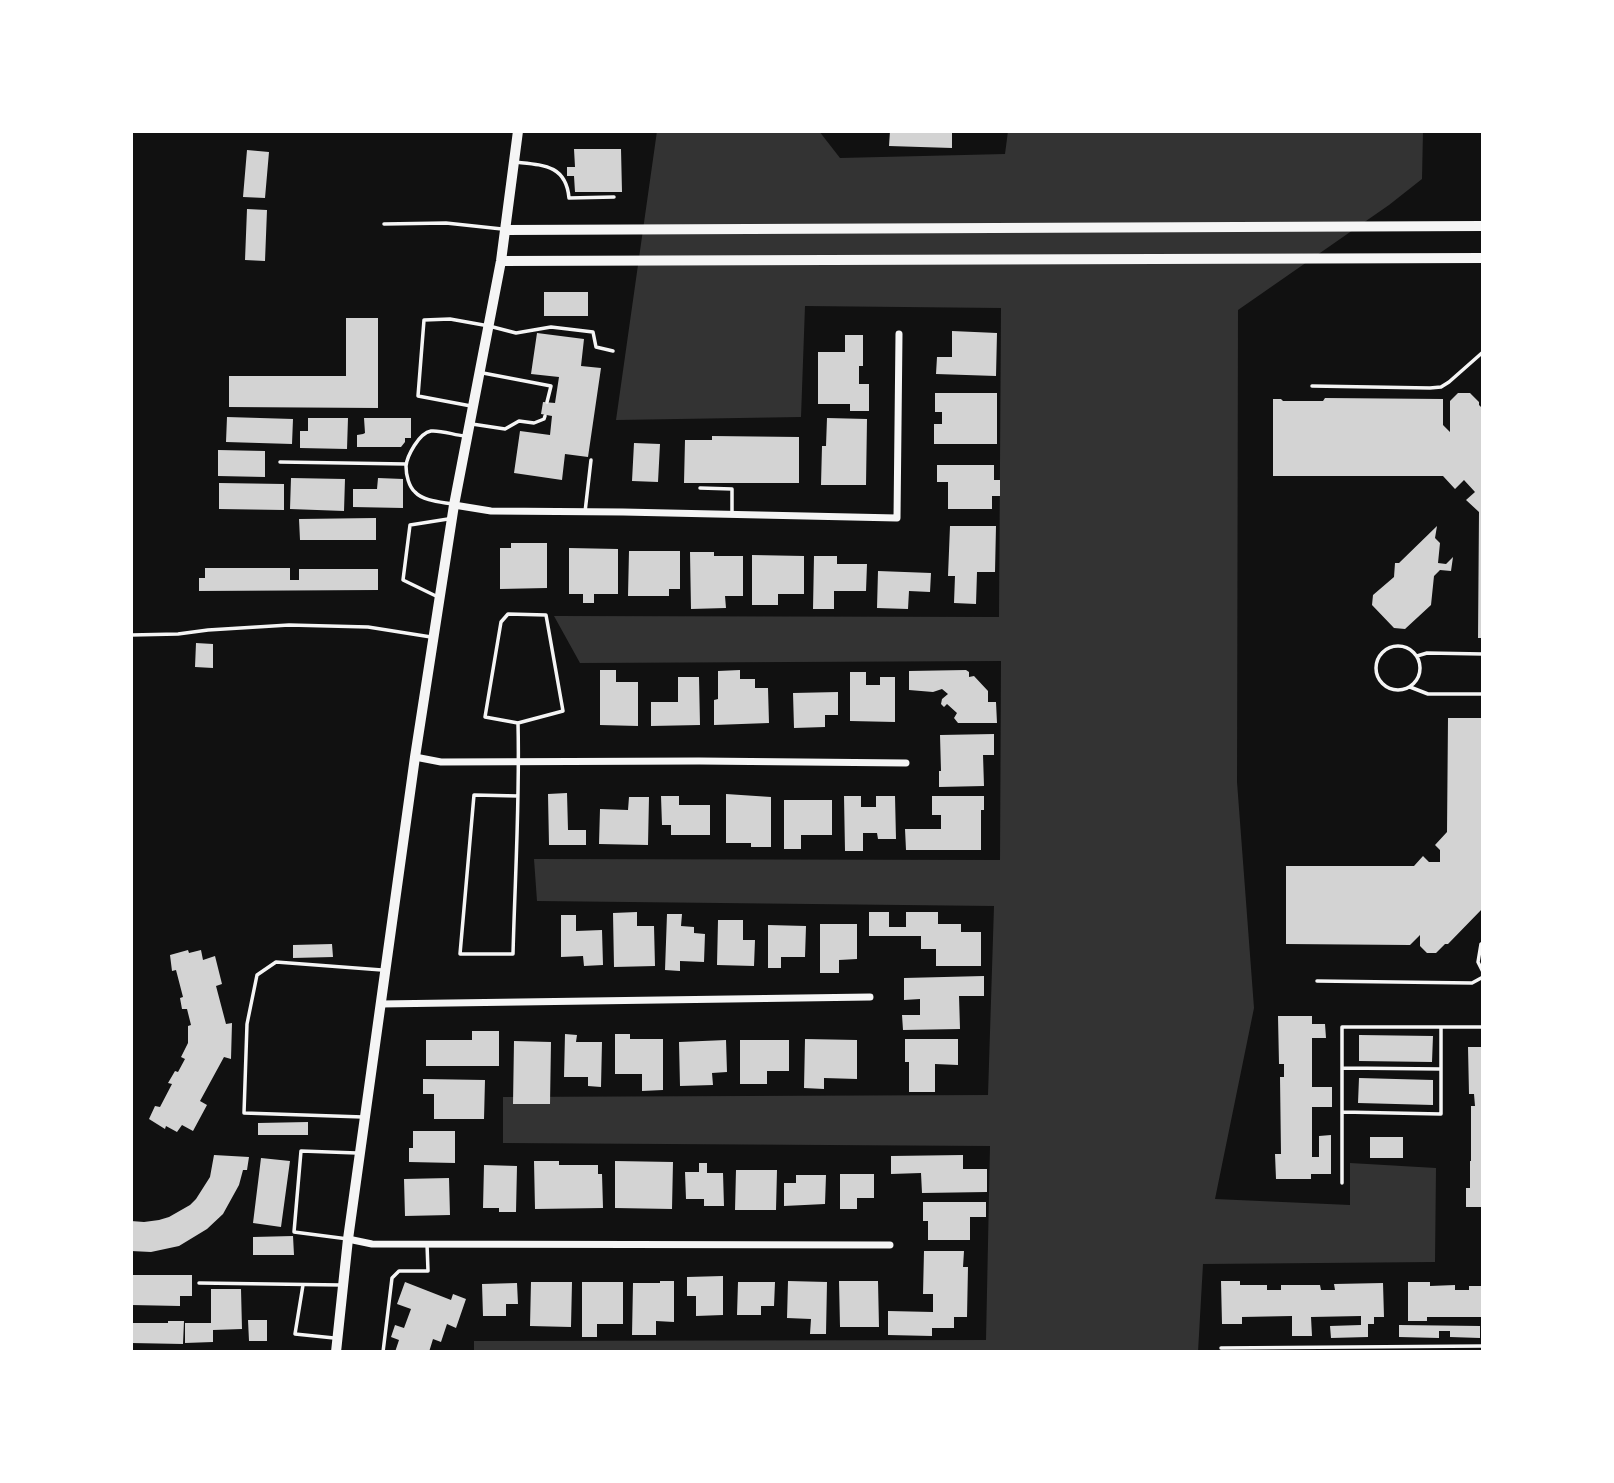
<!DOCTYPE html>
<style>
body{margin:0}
#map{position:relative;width:1614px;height:1483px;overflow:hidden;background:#111;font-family:"Fira Sans Condensed",sans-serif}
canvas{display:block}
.frame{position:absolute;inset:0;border:133px solid #fff;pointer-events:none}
</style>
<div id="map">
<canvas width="1614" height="1483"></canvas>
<div class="frame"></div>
</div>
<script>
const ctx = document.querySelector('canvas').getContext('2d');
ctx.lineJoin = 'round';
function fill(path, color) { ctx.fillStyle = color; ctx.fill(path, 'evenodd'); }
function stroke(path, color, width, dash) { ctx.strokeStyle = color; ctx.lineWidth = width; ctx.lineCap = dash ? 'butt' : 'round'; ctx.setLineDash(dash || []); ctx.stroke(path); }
fill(new Path2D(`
 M657,131H819L840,158L1005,154L1008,131H1423L1422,179L1389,205L1238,310L1237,782L1254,1008L1215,1199L1350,1205V1163L1436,1168L1435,1262L1203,1264L1198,1352H474V1341L986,1340L990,1146L503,1143V1097L988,1095L994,906L537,901L534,859L1000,860L1001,661L580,663L554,616L999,617L1001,308L805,306L801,417L616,420Z`), '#333');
fill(new Path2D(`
 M890,131H952V148L889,146Z
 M574,149H621L622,192H575L574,176H567V167H575Z
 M247,150L269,152L265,198L243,197Z
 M247,209L267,210L265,261L245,260Z
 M544,292H588V316H544Z
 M346,318H378V408L229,407V376H346Z
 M952,331L997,333L996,376L936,374L937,357H952Z
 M537,333L584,339L581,366L601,368L588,457L565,454L562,480L514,473L520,431L550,435L552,416L541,414L543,402L555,403L559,377L531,374Z
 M845,335H863V366H859V384H869V411H850V404H818V352H845Z
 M935,393H997V444H934V424H942V412H935Z
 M1458,393H1470L1479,402V405L1483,409V638H1478L1479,512L1466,500L1475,492L1464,480L1455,489L1443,476H1273V399H1281L1283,401H1323L1325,398L1443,399V425L1450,432V401Z
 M227,417L293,419L292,444L226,442Z
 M308,418H348L347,449L300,448V431H308Z
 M364,418H411V438H405V442L401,447H357V435L363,434L365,433Z
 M827,418L867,419L866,485H821L822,446H826Z
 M712,436L799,437V483H684L685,440H712Z
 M634,443L660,444L658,482L632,481Z
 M218,450L265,451V477L218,476Z
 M937,465H994V480H1000V496H992V509H948V482H937Z
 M291,478L345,479L344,511L290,509Z
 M378,478L403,479V508L353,507V489H377Z
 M219,483L284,484V510L219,509Z
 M376,518V540H300L299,519Z
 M950,526H996L995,572H977L976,604L954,603L955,576H948Z
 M1437,526L1435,538L1440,543L1438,563L1446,564L1453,557L1451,571L1440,570L1434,576L1431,605L1405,629L1394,628L1372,605L1373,595L1394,577L1395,563H1399Z
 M511,543H547V588L500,589V548H511Z
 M569,548L618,549V594H594V603H583V594H569Z
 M629,551H680V589H669V596H628Z
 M690,552H714V556H743V596H725L726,608L691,609Z
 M752,555L804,556V594H778V605H752Z
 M814,556H837V564H867L866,591H834V609H813Z
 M205,568H290V580H299V569H378V590L199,591V578H205Z
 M878,571L931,573L930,592L909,591L908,609L877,608Z
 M196,643L213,644V668L195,667Z
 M600,670H616V682H638V726L600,725Z
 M740,670V679H755V688H768L769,723L714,725V700L718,699V671Z
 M966,670L969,672V677L974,676L988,691V702H996L997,723H958L954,718L957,713L947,704L944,707L941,704L942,699L948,694L942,689L933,692L909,690V671Z
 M850,672H866V685H880V677H895V722L850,721Z
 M678,677H699L700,725L651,726V702H678Z
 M838,692V715H825V727L794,728L793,693Z
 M1448,718H1483V908L1448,944H1445L1436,953H1427L1420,946V935L1410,945L1286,944V866H1414L1423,856L1429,862H1440V850L1435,845L1447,832Z
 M994,734V755H983L984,786L939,787V771H941L940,735Z
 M567,793L568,830H586V845H549L548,794Z
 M726,794L771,797V847H751V843H726Z
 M661,796H679V805H710V835H671V825H662Z
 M844,796H861V807H876V796H895L896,839H878L877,833H863V851H845Z
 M932,796H984V810H981V850H906L905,829H941V815H932Z
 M629,797H649L648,845L599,844L600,809L628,810Z
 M784,800H832V835H801V849H784Z
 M637,912V926H654L655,966L614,967L613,913Z
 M869,912H889V927H906V912H938V924H961V932H981V966H936V949H921V936H869Z
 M667,914H682L681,926L694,927V933L705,934L704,962L680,961V971L665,970Z
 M561,915H576V931L602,930L603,965L584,966L583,956L561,957Z
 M718,920H743V940H755L754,966L717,965Z
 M820,924H857V959L839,960V973H820Z
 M768,925L806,926L805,957H781V968H768Z
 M332,944L333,957L293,958V945Z
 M188,950L189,953L201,950L203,960L215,956L222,984L216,986L226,1024L232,1023L231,1059L224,1057L200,1101L207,1105L193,1131L182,1125L177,1132L166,1126L165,1129L149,1119L155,1106L160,1107L172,1084L168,1083L175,1071L178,1072L185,1059L181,1057L188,1043V1026L191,1025L187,1009H182L180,998L183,997L176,970L172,971L170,955Z
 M984,976V996H959L960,1029L903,1030L902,1015H920V999L904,1000V978Z
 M1278,1016H1312V1024H1325L1326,1038H1312V1087H1332V1107H1312V1157H1319V1136L1331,1135V1174H1311V1179H1276L1275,1154H1281L1280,1077H1284V1064H1279Z
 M472,1031H499V1066H426V1040H472Z
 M565,1034L577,1035L576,1042H602L601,1087L588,1086V1077H564Z
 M615,1034H630V1039H663V1090L642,1091V1074H615Z
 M1359,1035L1433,1036L1432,1062L1359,1061Z
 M805,1039L857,1040V1079L824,1078V1089L804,1088Z
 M905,1039H958V1065L935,1064V1092H909V1062H905Z
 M726,1040L727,1072L712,1073L713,1085L680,1086L679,1042Z
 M740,1040H789V1071H767V1084H740Z
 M514,1041L551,1042L550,1104H513Z
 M1468,1047H1483V1207H1466V1188H1470V1161H1471V1106H1475L1474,1094H1469Z
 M1359,1078L1433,1080V1105L1358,1103Z
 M423,1079L485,1080L484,1119H434V1094H423Z
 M308,1122V1135H258V1123Z
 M413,1131H455V1163L409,1162V1148H413Z
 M1370,1137H1403V1158H1370Z
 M214,1155L249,1157L247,1170H243L239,1185L223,1214L207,1229L179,1246L151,1252L131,1251V1221L144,1222L159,1220L169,1217L190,1205L196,1199L210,1177Z
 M963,1155V1169H987V1192L922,1193L921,1173L891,1174V1156Z
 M261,1158L290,1161L281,1227L253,1223Z
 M534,1161H559V1165H598V1174H602L603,1208L535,1209Z
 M615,1161L673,1162L672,1209L615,1208Z
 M699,1163H707V1173H723L724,1206H704V1199H686L685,1172H699Z
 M484,1165L517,1166L516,1212H499V1208H483Z
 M736,1170H777L776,1210H735Z
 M840,1174H874V1198H857V1209H840Z
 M796,1175H826L825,1204L784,1206V1183H796Z
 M449,1178L450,1215L405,1216L404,1179Z
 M923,1202H986V1217H970V1240H928V1221H923Z
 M293,1236L294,1255H253V1237Z
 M924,1251H964L963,1267H968L967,1317H954V1328H932V1336L888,1335V1311L933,1312V1294H923Z
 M131,1275H192V1296H180V1306L131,1305Z
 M723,1276V1315L696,1316V1296H687V1277Z
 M660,1281H674V1322L656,1321V1335H632L633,1283H660Z
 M788,1281L827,1282L826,1334H810L811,1319L787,1318Z
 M839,1281H878L879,1327H840Z
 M1221,1281H1240V1285H1267V1290H1281V1285H1320L1321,1290H1335L1334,1284L1383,1283L1384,1317H1374V1324H1368V1337L1331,1338L1330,1326L1361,1325V1316L1311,1317L1312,1336H1292V1316L1242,1317V1324H1222Z
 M405,1282L451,1300L453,1294L466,1299L456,1328L447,1324L441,1342L433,1339L429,1352H395L399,1340L391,1337L395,1325L404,1328L411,1309L397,1304Z
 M531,1282H572L571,1327L530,1326Z
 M582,1282H623V1324H597V1337H582Z
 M738,1282H775L774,1306H761V1315H737Z
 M1408,1282H1430V1286L1455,1285V1290H1469V1286H1483V1317H1427V1321H1408Z
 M517,1283L518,1304H506V1316H483L482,1284Z
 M211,1289H241L242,1329L213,1330V1342L185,1343V1323H211Z
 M248,1320H267V1341H249Z
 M168,1321H184L183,1344L131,1343V1323H168Z
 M1399,1325L1480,1326V1338L1450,1337V1331H1439V1338L1399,1337Z`), '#d3d3d3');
stroke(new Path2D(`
 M514,162C542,165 566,164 569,198L614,197
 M384,224L446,223L502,229
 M483,373L551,386L547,402
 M1312,386L1430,388L1441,387L1449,382L1483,352
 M471,406L418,396L424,320L450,319L489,326L516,333L551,327L593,332L596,347L613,351
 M472,424L505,429L519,421L534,423L544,419L545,416
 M280,462L406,464
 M700,488L732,489V513
 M452,504C441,502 423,501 415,492C409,487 406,475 406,466C407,456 419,433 431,431C441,430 454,435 464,436
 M585,512L591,460
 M438,597L403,580L410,525L448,519
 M131,635L178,634L208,630L289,625L368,627L431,637
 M1376 668a22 22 0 1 1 44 0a22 22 0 1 1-44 0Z
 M1417,656L1427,653L1483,654
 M1410,687L1428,694H1483
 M518,796L474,795L460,954H513C515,877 520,800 518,723L485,717L501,622L508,614L546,615L563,711L518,723
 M1483,943L1481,944L1478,962L1483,972
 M1317,981L1472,983L1483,977
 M1342,1068L1441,1069
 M1342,1112L1441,1114V1027
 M363,1117L244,1113L247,1024L257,975L276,962L382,970
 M1342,1183V1027H1483
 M348,1239L294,1232L301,1151L357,1153
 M199,1283L341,1285
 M303,1285L295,1334L334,1338
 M1221,1348L1483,1346
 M383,1352L392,1278L399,1271H428L427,1244`), '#f5f5f5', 3.5);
stroke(new Path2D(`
 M454,505L491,511L623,512L897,518L899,334
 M415,757L441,762L699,761L906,763
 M380,1004L870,997
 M348,1239L372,1244L890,1245`), '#f5f5f5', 7);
stroke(new Path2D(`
 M505,230L1483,226
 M501,261L1483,258
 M336,1352L348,1239L415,757L454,505L501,261L518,131`), '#f5f5f5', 10);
</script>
